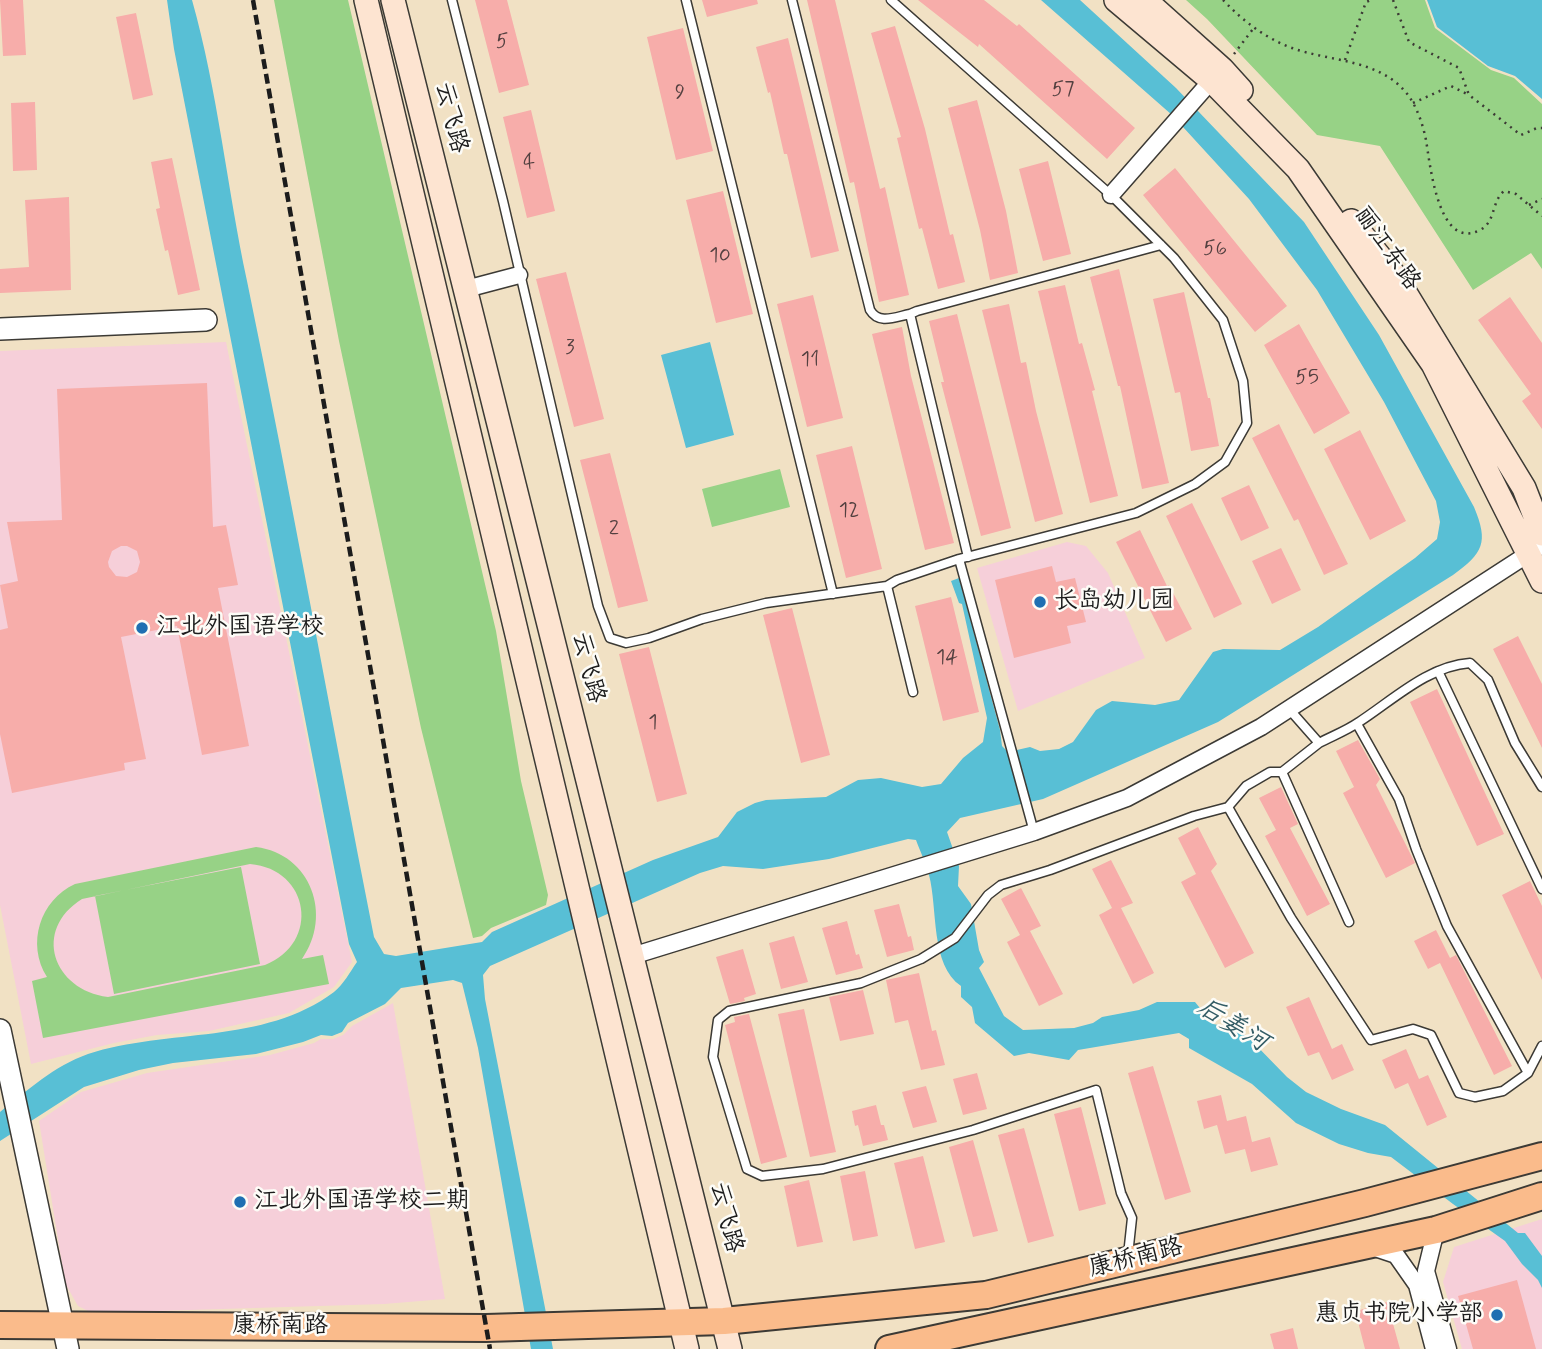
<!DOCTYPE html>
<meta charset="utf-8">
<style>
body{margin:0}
canvas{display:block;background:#f1e1c4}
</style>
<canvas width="1542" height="1349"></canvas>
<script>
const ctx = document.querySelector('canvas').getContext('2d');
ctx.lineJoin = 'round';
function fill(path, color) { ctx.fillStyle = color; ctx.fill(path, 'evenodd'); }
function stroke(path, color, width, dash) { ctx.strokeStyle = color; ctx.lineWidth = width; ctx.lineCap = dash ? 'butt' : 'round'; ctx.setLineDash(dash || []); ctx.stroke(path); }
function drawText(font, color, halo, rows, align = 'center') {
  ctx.font = font + ' Mynerve,"LXGW WenKai TC",sans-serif'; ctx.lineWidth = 5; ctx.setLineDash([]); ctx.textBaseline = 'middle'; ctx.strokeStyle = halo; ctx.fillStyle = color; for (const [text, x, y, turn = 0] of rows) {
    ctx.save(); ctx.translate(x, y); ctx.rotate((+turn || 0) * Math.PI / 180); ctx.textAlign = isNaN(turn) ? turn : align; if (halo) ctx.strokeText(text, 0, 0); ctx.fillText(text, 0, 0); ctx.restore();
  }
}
fill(new Path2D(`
 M226,342L352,962L334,987L289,1013L209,1031L157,1035L114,1043L31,1064L0,905V351Z
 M1067,542L1086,546L1108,573L1145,658L1018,711L977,568Z
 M393,1003L445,1299L384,1304L92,1313L78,1306L65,1283L39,1121L81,1092L147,1073L270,1055L314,1043L321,1039H333L343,1035L352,1026Z
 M1542,1219V1349H1462L1443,1282L1454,1247Z`), '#f6cfd9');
fill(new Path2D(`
 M274,0H348L496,631L521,781L548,895L546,905L491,928L482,936L473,938L421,728L339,341Z
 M1186,0H1425L1435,28L1491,70L1514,78L1542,104V269L1531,253L1473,290L1380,146L1317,135L1207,19Z
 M780,469L790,507L712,527L702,489Z
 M256,847C311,854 333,915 302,959L323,955L329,984L43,1038L32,981L47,977C26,944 40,900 75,884ZM250,864C310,869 321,943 265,965L108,997C53,990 32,930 82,899Z
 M241,867L260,964L114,994L95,896Z`), '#97d286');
fill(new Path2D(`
 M167,0H192C218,92 227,187 247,281C292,499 331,719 374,937L384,954L396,956L482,942L492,932L653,860L718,837L737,812L755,803L766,800L826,797L858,780L881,778L922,787L941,784L963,758L983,742L987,718L962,604L959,603L951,581L959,578L1000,730L1002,746L1008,752L1030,747L1040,751L1059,749L1073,742L1096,710L1112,701L1155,705L1179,700L1213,652L1223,649L1280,650L1318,627L1415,558L1437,539L1440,522L1436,501L1384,402L1317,290L1249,199L1172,115L1041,0H1080L1176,88L1304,222L1379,335L1474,507C1489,543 1483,553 1453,575L1218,722L1043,799L960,818L947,832L959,866L958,886L971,904L979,950L984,962L979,968L1004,1016L1023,1030L1074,1028L1093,1023L1102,1017L1139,1010L1157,1002H1195L1213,1024L1229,1027L1249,1038L1287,1077L1306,1092L1341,1109L1385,1125L1518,1233H1525L1542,1256V1288L1538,1280L1522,1264L1505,1241L1453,1204L1391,1157L1368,1153L1339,1144L1296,1123L1252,1084L1189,1048V1039L1179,1033L1078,1050L1069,1060L1029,1053L1014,1056L975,1023L972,1007L961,997V986C930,965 938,909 929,875C926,863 920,851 916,840L908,839L829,859L763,869L723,866L700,873L490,966L483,975L485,999L553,1349H531L478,1048L462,983L453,980L401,988L385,1004L348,1023L342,1032L332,1036L321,1035L303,1042L256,1054L173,1063L139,1070L84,1087L0,1141V1112C28,1090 54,1066 88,1054C168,1028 263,1045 334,992C343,985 350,972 357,962L349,944L174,49Z
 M1427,0H1542V99L1515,76L1488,66L1437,27Z
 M710,342L734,435L686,448L661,355Z`), '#58bfd5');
fill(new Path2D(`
 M0,0H23L26,55L3,56Z
 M475,0H507L529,85L499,93Z
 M702,0H757L758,4L707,17Z
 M807,0H835L880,189L885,187L909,295L879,302L854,182L850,183Z
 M918,0H984L1017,26L1019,24L1135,128L1107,159L979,44L978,47Z
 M136,13L153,95L133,100L116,17Z
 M895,26L925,129L950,235L953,234L965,282L938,289L922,228L919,229L897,138L901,137L871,33Z
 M683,28L713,151L676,160L647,37Z
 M788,38L839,251L811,258L787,154H784L770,92L768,93L756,47Z
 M977,100L1006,211L1018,273L990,280L980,230L948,108Z
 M35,102L37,170L13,171L11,103Z
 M531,110L555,211L527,218L503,117Z
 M172,158L200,290L178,295L168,250L165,251L156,209L160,208L151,162Z
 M1048,161L1071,254L1043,261L1019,169Z
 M1175,168L1287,306L1255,332L1143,195Z
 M723,191L753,314L716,323L686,200Z
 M69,197L71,290L0,293V269L29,267L25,200Z
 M1119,269L1169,483L1142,489L1120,386H1118L1090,277Z
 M566,272L604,419L574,427L536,279Z
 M1065,285L1079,344L1082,343L1095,390L1092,391L1118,496L1090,503L1038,291Z
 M1184,292L1208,398H1210L1219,446L1191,451L1180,392L1175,393L1153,299Z
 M813,295L843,418L807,427L777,304Z
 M1510,297L1542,343V429L1522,401L1531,394L1478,320Z
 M1009,304L1021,363L1026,362L1036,411L1063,514L1035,522L982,310Z
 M957,314L1011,528L981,536L941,382H944L929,321Z
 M1299,324L1350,413L1314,434L1264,345Z
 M902,327L911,376L954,543L925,550L872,334Z
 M207,383L213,527L226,525L238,585L218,588L249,746L202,755L177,626L121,637L146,759L124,763L125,770L12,793L0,734V630L8,628L0,585L18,581L7,522L62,520L57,389ZM121,546H127L137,551L140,562L137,572L127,577L116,576L109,567L108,562L112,551Z
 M1279,424L1348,564L1324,575L1298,519L1294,521L1252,438Z
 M1360,430L1406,521L1370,540L1324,449Z
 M852,446L882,569L846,578L816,455Z
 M610,453L648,601L618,608L580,460Z
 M1249,485L1269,528L1241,541L1221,498Z
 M1192,503L1242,604L1214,618L1166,516Z
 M1140,530L1167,586L1169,585L1192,629L1166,642L1116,542Z
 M1281,548L1301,590L1272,604L1252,561Z
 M1052,566L1056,582L1075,578L1086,622L1067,626L1071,643L1014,658L995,580Z
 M951,597L979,712L943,721L915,606Z
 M792,608L830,755L801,763L763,615Z
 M1518,636L1542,684V748L1493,649Z
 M649,647L687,794L657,802L619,654Z
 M1437,689L1504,834L1477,846L1410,702Z
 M1358,740L1380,779L1376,785L1415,863L1386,878L1343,793L1354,787L1336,751Z
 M1281,787L1298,824L1290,828L1330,904L1307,916L1265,836L1276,830L1259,798Z
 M1198,827L1217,864L1211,871L1254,953L1225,968L1181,882L1196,874L1178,838Z
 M1111,860L1133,903L1121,908L1154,973L1133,984L1099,915L1112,908L1092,869Z
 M1530,881L1542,906V980L1502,895Z
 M1021,888L1041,926L1030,931L1063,994L1039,1006L1007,942L1020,935L1001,899Z
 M899,904L908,937L911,936L914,950L887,957L874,910Z
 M847,921L856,955L859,954L863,968L836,975L822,928Z
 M1436,930L1450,958L1456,955L1512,1066L1494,1075L1440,963L1428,969L1414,941Z
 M794,936L808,982L781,989L769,943Z
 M743,949L756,994L744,998L745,1001L730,1004L716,957Z
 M919,973L932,1031L936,1030L945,1065L921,1070L908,1020L895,1023L886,980Z
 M863,990L874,1034L840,1041L829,997Z
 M1309,997L1332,1049L1342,1044L1354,1070L1332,1080L1319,1052L1308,1056L1286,1007Z
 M804,1009L836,1152L810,1157L778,1014Z
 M749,1014L787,1157L761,1164L725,1025L735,1022L734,1017Z
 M1406,1049L1419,1079L1428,1075L1447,1117L1427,1126L1408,1083L1395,1089L1382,1060Z
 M1153,1066L1191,1192L1165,1200L1128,1073Z
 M977,1073L987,1109L963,1115L953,1079Z
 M926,1086L937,1122L913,1128L902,1092Z
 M1221,1095L1227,1121L1246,1116L1252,1142L1270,1137L1278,1165L1251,1172L1245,1149L1225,1154L1217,1125L1204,1129L1197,1101Z
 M876,1105L881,1125H884L888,1140L863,1146L858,1125L855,1126L852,1111Z
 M1081,1107L1106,1204L1079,1211L1054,1114Z
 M1024,1128L1054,1236L1028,1243L998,1135Z
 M973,1140L998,1231L973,1237L949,1147Z
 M923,1156L945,1242L915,1249L894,1163Z
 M865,1171L878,1236L853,1241L840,1176Z
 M809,1180L823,1242L797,1247L784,1186Z
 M1517,1280L1536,1349H1473L1458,1296Z
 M1387,1302L1400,1349H1365L1356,1314L1361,1313L1360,1310Z
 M1293,1328L1298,1349H1274L1270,1334Z`), '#f7adaa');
const service = new Path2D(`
 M452,0L503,201L598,606L610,638L626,643L649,638L702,619L766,603L887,586L897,580L959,559L1136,513L1195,484L1225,462L1247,423L1243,381L1223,320L1174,258L1111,195L891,0
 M686,0L833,594
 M792,0L870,310C879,325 895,317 910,314
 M968,557L910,314L917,311L1161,245
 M959,559L1034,832
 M887,586L913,692
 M1438,671L1542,889
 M1357,724L1399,799L1416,849L1447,926L1528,1073
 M1319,743C1332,736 1346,731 1359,722C1393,700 1428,666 1470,663L1488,680L1515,743L1542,787
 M1282,772L1349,922
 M1228,807L1291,918L1371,1040L1413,1029L1431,1035L1459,1093L1475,1097L1503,1091L1528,1073L1542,1046
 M1128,1255L1132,1218L1121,1193L1096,1090L973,1130L823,1169L762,1176L747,1169L713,1057L718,1020L729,1011L861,983L921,959L955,938L988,895L1001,885L1050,870L1194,816L1228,807L1246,786L1270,772H1282L1319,743L1289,709`);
const minor = new Path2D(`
 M1111,195L1218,73
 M466,289L519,275
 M632,956L1034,832L1127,798L1261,727L1542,545
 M1436,1230L1426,1271L1448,1349
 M1372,1247L1396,1255L1417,1285L1434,1349`);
const tertiary = new Path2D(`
 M0,329L206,320
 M0,1030L68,1349`);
const secondary = new Path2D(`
 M366,0L687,1349
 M393,0L730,1349
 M1116,0L1211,80L1298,169L1433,364L1542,581
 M1145,0L1222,69L1241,90
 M1351,221L1395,276L1524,488L1542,534`);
const primary = new Path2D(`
 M0,1325L486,1328L724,1321L986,1295L1365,1203L1542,1156
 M889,1349L1436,1230L1542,1196`);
stroke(service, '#3c3a35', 11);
stroke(minor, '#3c3a35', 19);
stroke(tertiary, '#3c3a35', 24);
stroke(secondary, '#3c3a35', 26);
stroke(primary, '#3c3a35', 30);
stroke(new Path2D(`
 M1223,0C1243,21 1265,38 1292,48C1331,62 1381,59 1408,95C1417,107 1423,125 1426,140C1430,163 1438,252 1480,230C1496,222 1491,202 1504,191L1516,194L1542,216
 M1393,0L1409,42L1459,68L1469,95L1521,135L1537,128H1542
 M1234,54L1253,29
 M1345,60L1366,2L1371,0
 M1413,103L1451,86L1469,95
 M1529,205L1542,199`), '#3c3a35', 2.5, [2, 5]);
stroke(service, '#fff', 8);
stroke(minor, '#fff', 16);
stroke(tertiary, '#fff', 21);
stroke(secondary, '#fde4d1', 23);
stroke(primary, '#fabb8b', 26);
stroke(new Path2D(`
 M253,0L490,1349`), '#1c1c1c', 4.5, [10, 5]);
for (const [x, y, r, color] of [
 [1040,602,7,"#1f6fb2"],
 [142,628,7,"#1f6fb2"],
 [240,1202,7,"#1f6fb2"],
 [1497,1315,7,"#1f6fb2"]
]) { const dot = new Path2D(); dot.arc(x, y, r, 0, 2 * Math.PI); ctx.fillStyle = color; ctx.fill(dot); stroke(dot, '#fdfcf7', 2.5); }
drawText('21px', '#534040', null, [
 ["5",502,43],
 ["57",1063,91],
 ["9",680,94],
 ["4",529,164],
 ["56",1215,250],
 ["10",720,257],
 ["3",570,349],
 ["11",810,361],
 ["55",1307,379],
 ["12",849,512],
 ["2",614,530],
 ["14",947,659],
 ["1",653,724]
]);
drawText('24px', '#1c1c1c', '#fdfcf7', [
 ["云飞路",450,118,76],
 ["丽江东路",1386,249,55],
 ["云飞路",587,668,76],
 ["云飞路",725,1218,76],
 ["康桥南路",1136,1259,-14],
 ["康桥南路",280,1327]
]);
drawText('24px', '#1c1c1c', '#fdfcf7', [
 ["长岛幼儿园",1054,602],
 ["江北外国语学校",156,628],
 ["江北外国语学校二期",254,1202],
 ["惠贞书院小学部",1483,1315,"right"]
], 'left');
drawText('italic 26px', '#345d66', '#fdfcf7', [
 ["后姜河",1232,1026,32]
]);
</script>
